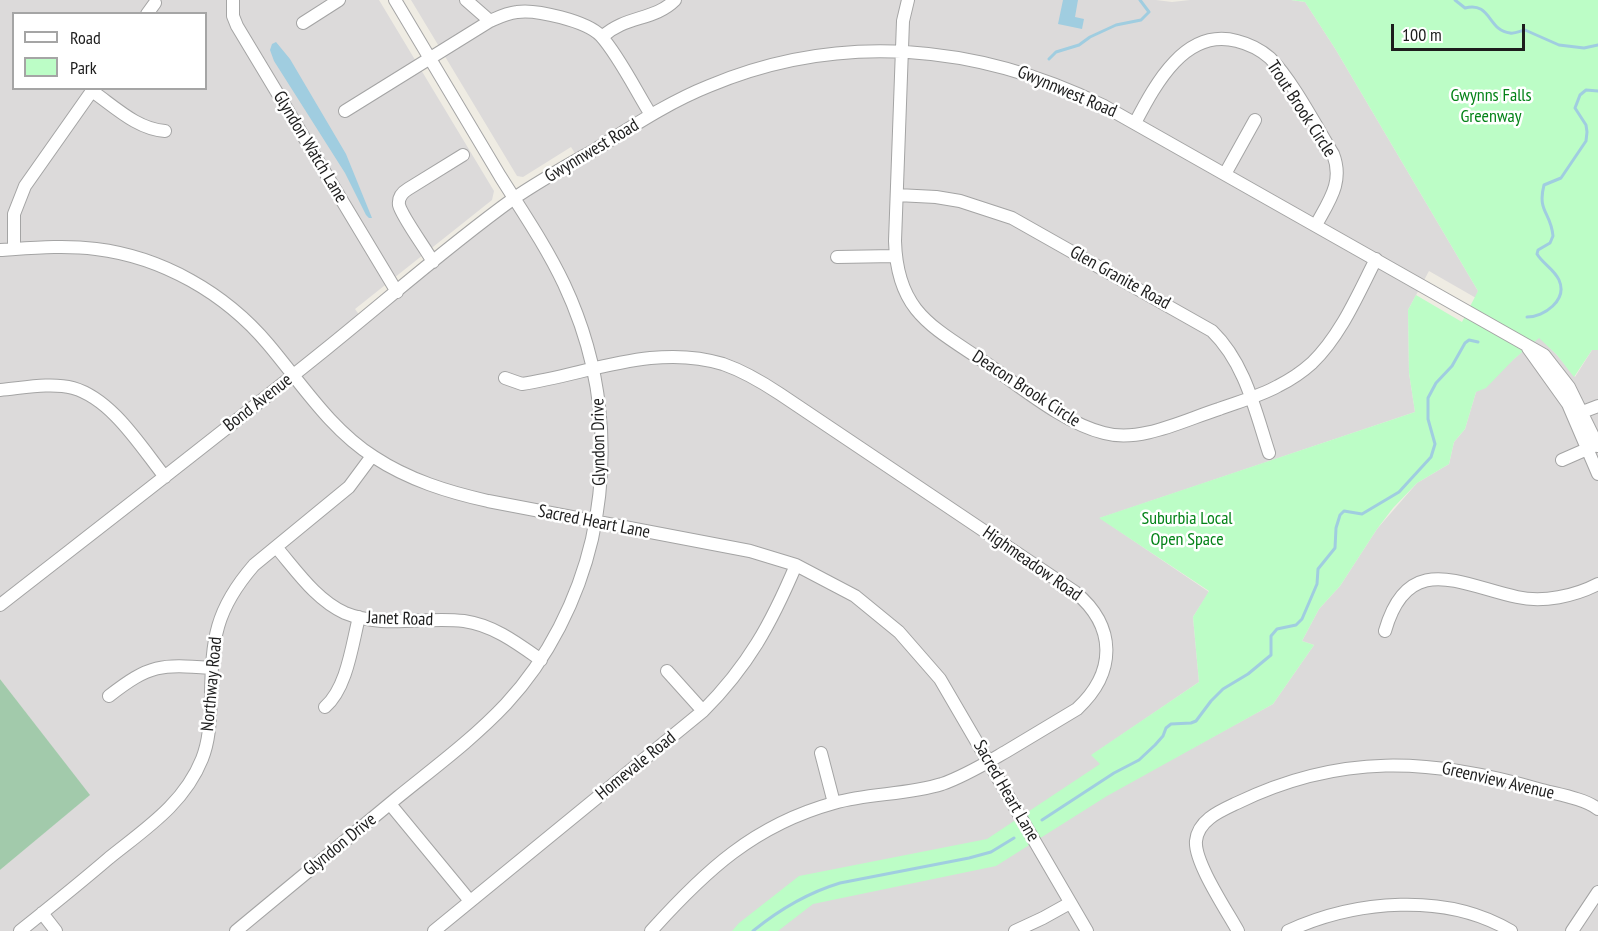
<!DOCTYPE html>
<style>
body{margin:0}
#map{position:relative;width:1598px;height:931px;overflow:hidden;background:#efece3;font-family:"PT Sans Narrow",sans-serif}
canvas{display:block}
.legend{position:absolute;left:12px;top:12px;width:195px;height:78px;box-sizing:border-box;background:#fff;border:2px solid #a5a5a5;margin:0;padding:8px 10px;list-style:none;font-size:18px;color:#1d1d1d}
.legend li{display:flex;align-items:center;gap:12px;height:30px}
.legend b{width:30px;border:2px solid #a5a5a5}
.scale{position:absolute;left:1391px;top:24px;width:134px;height:27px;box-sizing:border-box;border:3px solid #1d1d1d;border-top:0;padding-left:8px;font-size:18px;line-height:21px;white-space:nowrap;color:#1d1d1d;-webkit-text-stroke:4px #fff;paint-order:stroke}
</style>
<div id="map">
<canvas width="1598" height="931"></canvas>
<ul class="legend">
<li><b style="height:8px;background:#fff"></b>Road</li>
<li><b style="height:16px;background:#bcfdc6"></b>Park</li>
</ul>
<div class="scale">100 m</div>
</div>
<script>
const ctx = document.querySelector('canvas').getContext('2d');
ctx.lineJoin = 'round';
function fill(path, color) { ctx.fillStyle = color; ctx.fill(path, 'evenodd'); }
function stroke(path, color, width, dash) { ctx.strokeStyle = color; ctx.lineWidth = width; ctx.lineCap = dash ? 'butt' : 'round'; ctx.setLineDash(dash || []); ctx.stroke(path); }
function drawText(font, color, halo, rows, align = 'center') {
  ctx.font = font + ' "PT Sans Narrow",sans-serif'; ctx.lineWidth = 5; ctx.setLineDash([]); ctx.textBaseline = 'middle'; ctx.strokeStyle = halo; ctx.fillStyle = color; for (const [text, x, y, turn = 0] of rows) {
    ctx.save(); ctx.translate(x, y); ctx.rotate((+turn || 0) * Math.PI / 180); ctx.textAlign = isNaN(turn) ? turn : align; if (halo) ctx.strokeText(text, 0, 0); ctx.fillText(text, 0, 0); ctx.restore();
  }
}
fill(new Path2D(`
 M0,0H379L494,191L492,200L355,309L362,319L411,280L578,158L571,147L523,177L517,176L411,0H1156L1172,2L1190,0H1291L1305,2L1336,50L1478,291L1476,298L1429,271L1408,310L1409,373L1415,412L1100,518L1209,592L1193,617L1199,682L1092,755L1123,786L1273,704L1314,645L1302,641L1319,609L1340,586L1377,529L1417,483L1449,464L1454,442L1465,429L1476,392L1539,337L1557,355L1575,377L1592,350H1598V931H0V870L89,795L0,679ZM14,14H206V88H14Z`), '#dcdada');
fill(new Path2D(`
 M0,679L90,795L0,870Z`), '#a2caab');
fill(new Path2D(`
 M1291,0H1598V350H1592L1574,377L1557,355L1539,338L1514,359L1486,388L1476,392L1465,429L1454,442L1449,464L1417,483L1393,508L1377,529L1340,586L1319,609L1302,641L1314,645L1273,704L1107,796L996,866L813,904L778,931H732L739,923L799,876L987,839L1100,764L1091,755L1199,682L1193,617L1209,591L1099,518L1415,412L1409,373L1408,310L1416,295L1462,322L1478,291L1336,50L1305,2Z`), '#bcfdc6');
fill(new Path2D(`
 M1063,0H1078L1075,17L1084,19L1082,29L1058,24Z
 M276,42L290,59L346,154L372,218H369L366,215L345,173L274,61L270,50L272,44Z`), '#a0cde0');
stroke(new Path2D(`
 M1455,0L1465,8C1491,1 1488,31 1510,33C1515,34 1520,31 1525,30L1559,45L1584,48L1598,45
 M1049,59L1056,52L1079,45L1090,37L1116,25L1141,20L1149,12L1140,0
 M1527,317C1544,317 1568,300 1559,280C1554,269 1543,264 1537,254L1538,250L1550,243L1553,236C1551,212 1537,212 1544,185L1561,178L1586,141L1587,132L1586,125L1575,108L1580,95L1586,90L1598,91
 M1042,820L1114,773L1139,760L1155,745L1163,736L1166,728L1171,724L1191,723L1196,721L1211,701L1223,689L1248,674L1271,655V636L1277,629L1296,625L1302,619L1317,584L1318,569L1335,548L1336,528L1340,515L1344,511L1362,514L1399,492L1431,457L1435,444L1428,419V398L1436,383L1452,366L1465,343L1469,340L1478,342
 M753,931C780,909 807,893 840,883L969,858L991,852L1014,838`), '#a0cde0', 3);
const minor = new Path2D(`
 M233,0V16L237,26L397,292
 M466,0L490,21
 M908,0L903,21L895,241C897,311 931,326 983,361C1019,385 1063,423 1104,433C1141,443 1184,420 1219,409C1238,402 1260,396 1278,386C1290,380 1302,372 1312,363C1341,335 1358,294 1376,259
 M147,14L155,3
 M303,23L339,0
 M602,37C626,15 654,21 675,0
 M92,91C115,107 137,129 165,131
 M345,111L490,21C499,17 507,13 517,12C536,9 587,21 601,36C619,56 636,91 651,115
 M1135,123C1155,85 1185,27 1237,41C1249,44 1261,50 1270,58C1292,80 1316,126 1333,154C1344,182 1329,201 1316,225
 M1225,174L1255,120
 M897,195L936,197L960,201L1012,218L1212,331C1245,363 1255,410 1269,453
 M14,249V214L25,186L94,88
 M0,250C32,248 64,245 96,249C162,257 225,293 268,344C301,383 330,429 374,457C409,480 448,492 488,501L750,551L796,565L855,596L899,632L940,679L1087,931
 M837,257L895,256
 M433,262C426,249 402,217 399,205C398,197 403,192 408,189L463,155
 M1528,348L1568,404L1598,474
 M505,378L522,384C588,374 655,343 723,364C743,371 762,382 780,394L1075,592C1116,626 1117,672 1077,709C1054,723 1030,737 1007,751C986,763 965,776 942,784C907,795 869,793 834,803C754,825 705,871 651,931
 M0,390C23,388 51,382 73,388C112,399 141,447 165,477
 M1577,414L1598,406
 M1562,460L1594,446
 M276,547C296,570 316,600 345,613C384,629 424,616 464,621C493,625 517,643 541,660
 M0,605C109,520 218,436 326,349C388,299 449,245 513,199C539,181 568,165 596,149C633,126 669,102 709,86C840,31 978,44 1104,106L1544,355L1569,387L1598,446
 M1385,631C1408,550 1461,585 1517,597C1543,603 1575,596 1598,584
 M667,671L703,711
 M109,696C150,664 161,664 211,668
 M325,707C347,688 352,645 359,617
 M821,753L834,803
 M390,804L470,901
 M42,913L56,931
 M20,931C50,907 80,883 109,858C145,829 184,804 202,759C210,739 210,718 211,696C212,639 215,610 254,565L349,487L372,456
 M236,931C290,886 344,842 398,797C435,767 473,739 506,704C548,659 578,599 592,539C611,452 602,365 564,284C546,246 522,211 500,176C465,117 430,59 395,0
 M434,931L703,711C748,666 771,624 796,565
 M1015,931L1043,918L1070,903
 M1238,931C1227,911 1194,862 1196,841C1198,820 1220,811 1237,803C1340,753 1430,758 1538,789C1555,794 1584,798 1598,809
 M1288,931C1355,900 1446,892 1511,931
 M1572,931L1598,892`);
stroke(minor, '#a4a4a4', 14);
stroke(minor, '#fff', 12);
drawText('18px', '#1d1d1d', '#fff', [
 ["Gwynnwest Road",1067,92,23],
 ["Trout Brook Circle",1301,109,57],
 ["Glyndon Watch Lane",310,147,59],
 ["Gwynnwest Road",592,151,-31],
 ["Glen Granite Road",1120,278,29],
 ["Deacon Brook Circle",1026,389,33],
 ["Bond Avenue",258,403,-38],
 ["Glyndon Drive",599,442,-91],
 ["Sacred Heart Lane",594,522,11],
 ["Highmeadow Road",1032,564,35],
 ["Janet Road",400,619,2],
 ["Northway Road",212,684,-85],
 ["Homevale Road",636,766,-39],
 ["Greenview Avenue",1498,781,13],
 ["Sacred Heart Lane",1006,791,60],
 ["Glyndon Drive",340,845,-39]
]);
drawText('18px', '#048318', '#fff', [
 ["Gwynns Falls",1491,96],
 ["Greenway",1491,117],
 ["Suburbia Local",1187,519],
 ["Open Space",1187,540]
]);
</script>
